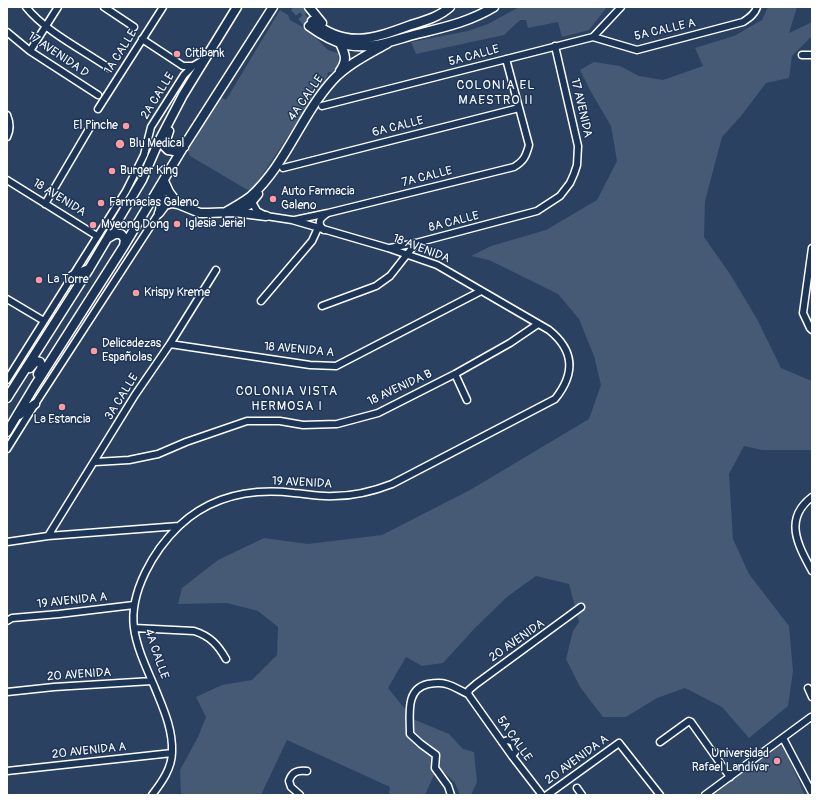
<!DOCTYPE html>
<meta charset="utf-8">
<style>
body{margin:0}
#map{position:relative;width:819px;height:802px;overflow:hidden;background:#2a4161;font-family:Pangolin,sans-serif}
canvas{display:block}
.frame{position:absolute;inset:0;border:8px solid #fff;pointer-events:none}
</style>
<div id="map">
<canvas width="819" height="802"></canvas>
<div class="frame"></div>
</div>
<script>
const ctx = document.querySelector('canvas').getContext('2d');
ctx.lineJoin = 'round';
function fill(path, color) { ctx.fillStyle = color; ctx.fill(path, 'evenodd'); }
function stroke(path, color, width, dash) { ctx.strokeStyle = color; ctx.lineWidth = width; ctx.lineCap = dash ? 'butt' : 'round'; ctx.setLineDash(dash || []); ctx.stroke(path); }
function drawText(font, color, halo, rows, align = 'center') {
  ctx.font = font + ' Pangolin,sans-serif'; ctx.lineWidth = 3; ctx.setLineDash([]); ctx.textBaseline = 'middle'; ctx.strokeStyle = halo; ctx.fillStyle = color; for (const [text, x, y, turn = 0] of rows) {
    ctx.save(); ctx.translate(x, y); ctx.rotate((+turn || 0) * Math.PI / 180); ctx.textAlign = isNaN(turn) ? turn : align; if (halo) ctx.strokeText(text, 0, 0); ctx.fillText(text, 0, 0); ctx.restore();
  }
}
fill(new Path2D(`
 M519,7H607L589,30L562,37L558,22L528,28L526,20H520L504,35L416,54L411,42L468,31L488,24Z
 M768,7H797L789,33L812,22V36L792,56L789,78L766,83L741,116L722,137L705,201L704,237L730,274L757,319L781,368L812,381V450H762L744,446L729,474L733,539L749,574L789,626L793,671L788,706L749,738L722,707L685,688L657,698L626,717H603L580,687L566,659L573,631L579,622L569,584L536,576L507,597L474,629L443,663L422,666L406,657L388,688L413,719L449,734L463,749L474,752L477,782L471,795H460L455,783L438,766L425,795H389L390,787L287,740L261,795H181L180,770L198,737L206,717L196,697L222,685L252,680L277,655L278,627L258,611L227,603L178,604L182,588L218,560L264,538L308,544L382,535L470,490L589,419L601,385L594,356L579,319L558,294L489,260L471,256L491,246L546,230L597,200L617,161L611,126L591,92L580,70L594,62L620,66L639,76L663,80L703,66L695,48L734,36L762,20Z
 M280,10L288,15L290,20L308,30L328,50L338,53L339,65L332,72H329L327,74L328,75L327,77L251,192L190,156L188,150L221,97L226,100Z
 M781,741L805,795H713Z`), '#465975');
stroke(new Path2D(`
 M294,7L309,26
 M301,7L312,21`), '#4a5e79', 8, [8, 4]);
const minor = new Path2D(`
 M26,7C46,32 83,50 109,68
 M104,7L134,27
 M7,32L30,51L98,95
 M593,37L637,50L743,22C749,18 755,14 757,7
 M142,39L183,66H193
 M30,51L58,7
 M802,55H812
 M322,106L593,37L621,7
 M98,109L163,7
 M7,115C10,122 11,129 7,137
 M283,168L519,108
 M7,180L97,236
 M45,204L92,124
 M295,220L328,213L514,167C524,161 526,156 529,145L506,59
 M324,230C316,223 320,218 328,213
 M390,248L416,243
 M812,248L803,313L810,328L812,330
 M7,299L44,321
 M261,301L312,241L318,228
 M322,306L376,286L390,276L416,243L537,211L560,196L570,183L574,174L577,165L578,146L555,46
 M170,344L310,365L336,366L481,291
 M455,374L467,400
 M7,380L126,191L144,155L151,127L184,75L193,66L205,59
 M7,449L35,404L159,213
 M95,462L129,460L158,454L186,442L247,421H280L303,425L337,424L378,413L455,374L510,343L538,324
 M812,497C783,519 798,545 812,571
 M48,536L135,395L170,344L216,270
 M7,542L48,536L179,526
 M7,621L12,618L59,614L134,605
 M134,628L194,631C210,636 218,645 226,659
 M808,688L812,697
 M7,692L54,687L152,681
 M468,694L469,690L476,684L581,607
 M468,694L512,756L542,795
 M783,738L812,793
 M502,742L508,740L513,742L516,751L512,756
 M660,742L689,721L691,722L730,777
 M7,771L172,753
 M577,788L582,795
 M152,795C162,782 172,768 172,752C173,729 163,708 155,688C147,669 137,649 134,628C129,592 154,550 179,526C211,496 252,488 294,493C308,494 320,497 334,496C354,496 374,491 392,484L555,399C575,374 575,351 549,330L437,265L388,248L292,220L266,216L257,211L252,202
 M300,795L291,787L289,781C292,772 297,770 307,771
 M451,795L448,786L435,768L436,755L421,744L410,734C410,715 405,689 428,684C434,683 440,682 446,684C454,686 461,691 468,694
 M547,795L619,743L660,795
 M705,795L811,717`);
const major = new Path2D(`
 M309,7L322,23
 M312,21C346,49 373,39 411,25C424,21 439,17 450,7
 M309,26C320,34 334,42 347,45C371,50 394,40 417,34C445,27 469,22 494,7
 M340,43C345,54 348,60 340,71
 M169,131L164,146L168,150L174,151L184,147
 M164,181L169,192L178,204
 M160,211L163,184
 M235,212L249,205L258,194
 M159,213L165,205L172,203L178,204L200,213H208L234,212L266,216
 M224,213C233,208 242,203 250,197C286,165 301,115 333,80C348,64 369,54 388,43
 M108,238L115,234H121L125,239L124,246
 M72,276L89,269
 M30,368L36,361L40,362L42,367L38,374
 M7,398L89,269L142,180L159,141L183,95L237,7
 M19,415L35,404
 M7,432L34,387L124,246L184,146L273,7`);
stroke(minor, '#fff', 9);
stroke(major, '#fff', 11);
stroke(minor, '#1d3557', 6);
stroke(major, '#1d3557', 8);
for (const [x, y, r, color] of [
 [177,54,4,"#ff9aa2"],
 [126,126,4,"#ff9aa2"],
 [120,144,5,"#ff9aa2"],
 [112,171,4,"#ff9aa2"],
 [273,199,4,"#ff9aa2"],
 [101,203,4,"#ff9aa2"],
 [177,224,4,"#ff9aa2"],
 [93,225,4,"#ff9aa2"],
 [39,280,4,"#ff9aa2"],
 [136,293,4,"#ff9aa2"],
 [94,351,4,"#ff9aa2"],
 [62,407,4,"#ff9aa2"],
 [777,761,4,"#ff9aa2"]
]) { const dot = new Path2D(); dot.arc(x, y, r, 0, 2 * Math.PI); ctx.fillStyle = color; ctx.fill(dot); stroke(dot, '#1d3557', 1.5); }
drawText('12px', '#fff', '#1d3557', [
 ["5A CALLE A",665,30,-13],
 ["1A CALLE",121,52,-58],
 ["17 AVENIDA D",58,55,34],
 ["5A CALLE",474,56,-15],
 ["2A CALLE",158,96,-58],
 ["4A CALLE",306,98,-55],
 ["17 AVENIDA",581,108,77],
 ["6A CALLE",398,127,-14],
 ["7A CALLE",427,177,-14],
 ["18 AVENIDA",59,198,32],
 ["8A CALLE",454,222,-14],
 ["18 AVENIDA",421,249,21],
 ["18 AVENIDA A",299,350,5],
 ["18 AVENIDA B",400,388,-25],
 ["3A CALLE",122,397,-58],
 ["19 AVENIDA",302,483,3],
 ["19 AVENIDA A",72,601,-6],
 ["20 AVENIDA",517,641,-35],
 ["4A CALLE",156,654,71],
 ["20 AVENIDA",79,675,-4],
 ["5A CALLE",514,739,55],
 ["20 AVENIDA A",89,751,-6],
 ["20 AVENIDA A",577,760,-36]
]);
drawText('12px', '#fff', '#1d3557', [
 ["Citibank",185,54],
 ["El Pinche",118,126,"right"],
 ["Blu Medical",129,144],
 ["Burger King",120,171],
 ["Auto Farmacia",281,192],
 ["Galeno",281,206],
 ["Farmacias Galeno",109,203],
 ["Iglesia Jeriel",185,224],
 ["Myeong Dong",101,225],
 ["La Torre",47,280],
 ["Krispy Kreme",144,293],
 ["Delicadezas",102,344],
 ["Españolas",102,358],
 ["La Estancia",62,420,"center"],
 ["Universidad",769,754,"right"],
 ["Rafael Landívar",769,768,"right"]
], 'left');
ctx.letterSpacing = '1px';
drawText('13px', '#fff', '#1d3557', [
 ["COLONIA EL",496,86],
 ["MAESTRO II",496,101],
 ["COLONIA VISTA",287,392],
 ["HERMOSA I",287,407]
]);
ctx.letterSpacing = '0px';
</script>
